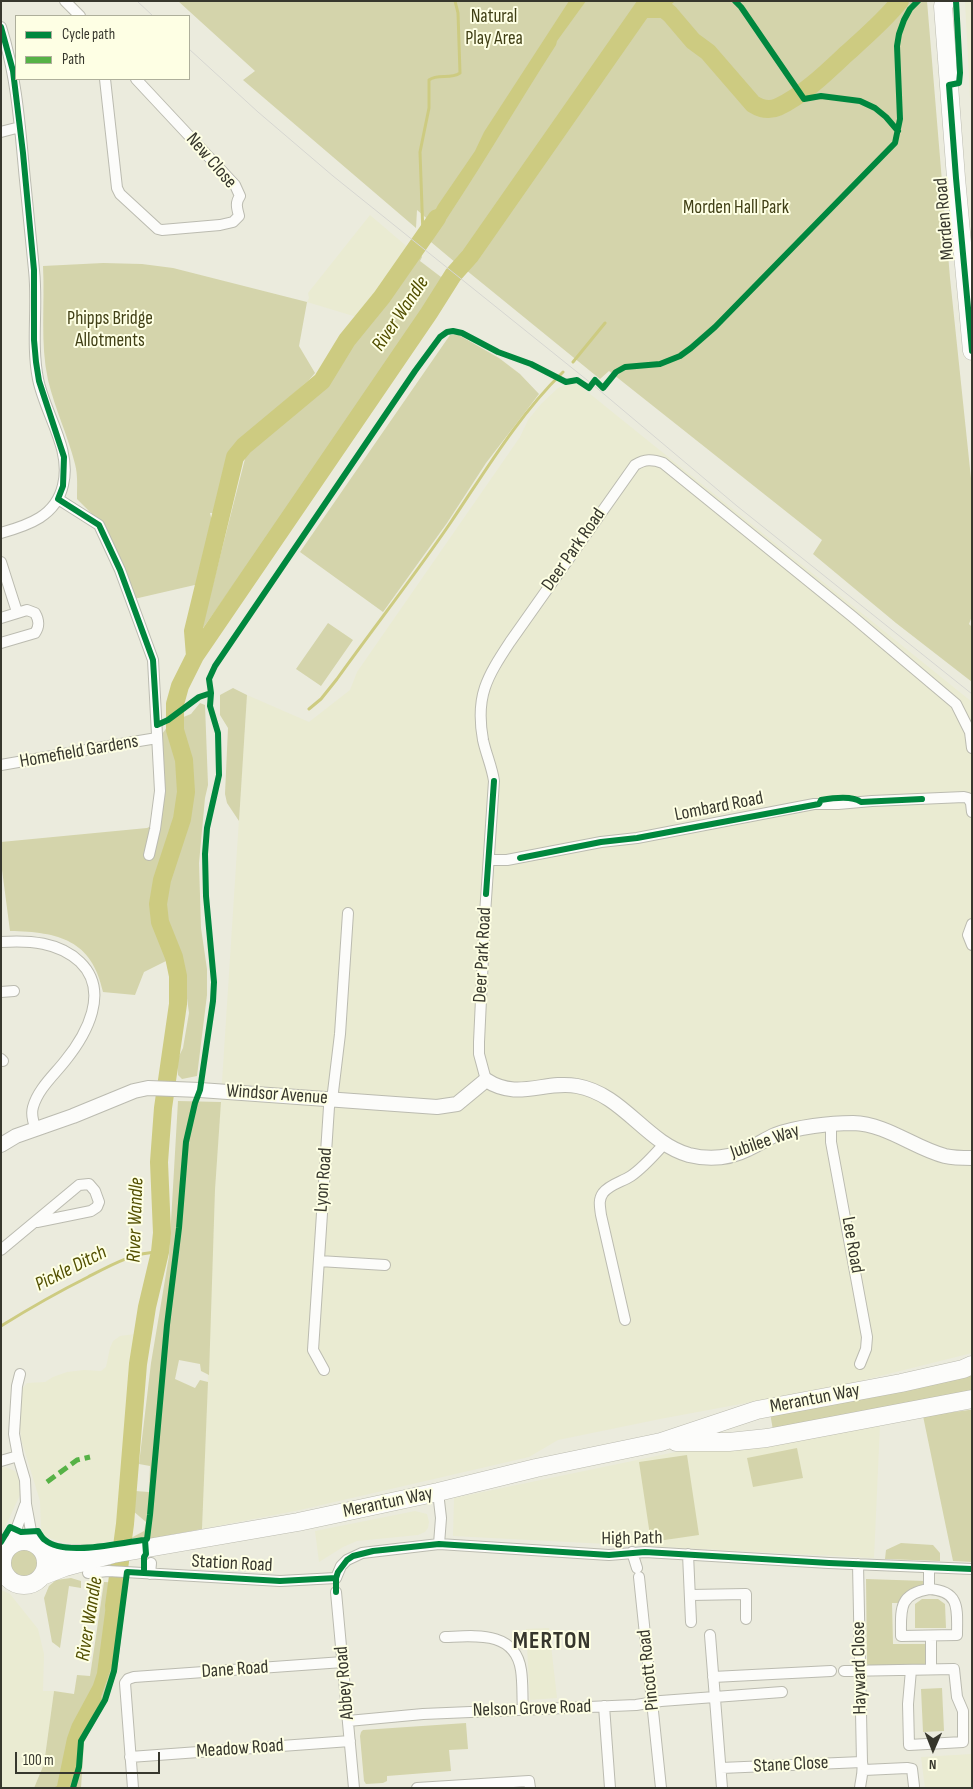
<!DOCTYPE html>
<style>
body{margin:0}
#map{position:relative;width:973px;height:1789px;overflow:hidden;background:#ebebdd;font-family:"Sofia Sans Condensed",sans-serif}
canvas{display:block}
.frame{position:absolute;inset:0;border:2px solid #37372d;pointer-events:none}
.legend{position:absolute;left:15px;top:15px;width:175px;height:65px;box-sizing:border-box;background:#feffe4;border:1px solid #aeaf9b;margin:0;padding:6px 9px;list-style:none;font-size:15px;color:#37372d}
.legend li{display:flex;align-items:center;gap:10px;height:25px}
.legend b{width:25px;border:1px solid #aeaf9b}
.north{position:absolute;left:908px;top:1724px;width:50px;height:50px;-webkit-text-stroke:4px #feffe4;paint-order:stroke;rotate:181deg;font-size:14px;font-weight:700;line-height:20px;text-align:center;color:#37372d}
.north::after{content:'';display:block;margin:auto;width:18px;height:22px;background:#37372d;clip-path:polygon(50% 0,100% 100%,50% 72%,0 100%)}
.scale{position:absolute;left:15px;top:1752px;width:145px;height:22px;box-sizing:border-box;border:2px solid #37372d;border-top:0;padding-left:6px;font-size:15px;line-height:18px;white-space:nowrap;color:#37372d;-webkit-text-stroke:4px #feffe4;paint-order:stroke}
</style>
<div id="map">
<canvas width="973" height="1789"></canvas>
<div class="frame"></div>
<ul class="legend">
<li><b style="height:6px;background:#00873e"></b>Cycle path</li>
<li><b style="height:6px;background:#56b246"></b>Path</li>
</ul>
<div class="north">N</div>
<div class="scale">100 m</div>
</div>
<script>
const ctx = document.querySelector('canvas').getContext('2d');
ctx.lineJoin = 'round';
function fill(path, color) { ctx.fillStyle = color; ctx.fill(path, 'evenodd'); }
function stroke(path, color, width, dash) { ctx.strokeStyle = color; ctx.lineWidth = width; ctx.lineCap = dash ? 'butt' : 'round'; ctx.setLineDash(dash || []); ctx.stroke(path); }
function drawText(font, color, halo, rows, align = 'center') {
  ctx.font = font + ' "Sofia Sans Condensed",sans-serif'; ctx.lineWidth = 4; ctx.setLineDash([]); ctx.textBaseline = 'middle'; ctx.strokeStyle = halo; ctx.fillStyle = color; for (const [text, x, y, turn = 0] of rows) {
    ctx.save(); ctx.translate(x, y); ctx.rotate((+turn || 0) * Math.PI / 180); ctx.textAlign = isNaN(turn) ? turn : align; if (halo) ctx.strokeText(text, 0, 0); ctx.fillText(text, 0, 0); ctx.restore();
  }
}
fill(new Path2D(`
 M965,1H972V97L970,98Z
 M370,215L411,250L407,257L360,318L307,302L309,298L308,293Z
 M574,381L972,702V1353L848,1384L660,1419L558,1440L529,1457L300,1510L202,1529L215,1190L247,695L309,722L350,690L357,672L520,437L528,420L541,404L558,388Z
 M135,1334L121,1537L108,1542L87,1545L65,1543L45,1537L41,1528L40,1501L21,1439L19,1418L22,1389L27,1383L45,1382L53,1377L67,1372L84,1370L101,1371L106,1367L110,1348L113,1341L120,1336Z
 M880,1425L874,1558L453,1536L454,1498L690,1449Z
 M5,1467L15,1471L19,1477L20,1495L1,1536V1468Z
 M415,1511L427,1514L429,1522L428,1528L425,1532L418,1535L357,1541L343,1547L319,1562L315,1531Z
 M1,1590L10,1594L38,1629L44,1654L43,1691H54L44,1764L34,1788H1Z
 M549,1628L557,1698L530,1700L526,1629Z
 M972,1754V1788H925L921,1757Z`), '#eaebd2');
fill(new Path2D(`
 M178,1H927L950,278L972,488V616L969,624L972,627V682L896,623L813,554L822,540L609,371L600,379L466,270L474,259L466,251L456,263L431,242L439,229L417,210L416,228L243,80L255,71Z
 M421,255L422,257L420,261L441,277L444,274L445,275L427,304L292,502L201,631L246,455L320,386L402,283Z
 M103,263L142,264L173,268L307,302L299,346L315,373L309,380L236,444L222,479L214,513H210L212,521L199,584L134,599L102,524L77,499C77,487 78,475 75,464C68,436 55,409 48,380C40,343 45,304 43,266Z
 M457,334L499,358L520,374L539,394L486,463L447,523L383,612L300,552L450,335Z
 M328,623L353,640L321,686L296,669Z
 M233,688L247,695L239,821L227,803L225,794L228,728L220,715V695Z
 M200,703L205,705L208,785L205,798L199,863L201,928L207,969V995L197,1076L182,1079L178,1075L177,1060L183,1048L189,1013L183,969L166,961L144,972L135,995L103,992C92,940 59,932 10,931L1,862V842L147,828L157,823L162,734L171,722L191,714Z
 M178,1101L221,1102L215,1190L209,1375L201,1371L200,1364L179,1360L175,1379L195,1388L200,1380L208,1382L202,1529L154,1538H131L144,1531L146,1522L133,1511L135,1491L149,1492L150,1466L139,1464L151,1363L169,1256Z
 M972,1373V1393L773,1430L770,1413Z
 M969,1410H972V1562L953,1561L923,1416Z
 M797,1448L803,1478L753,1487L747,1458Z
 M687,1455L699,1535L651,1542L639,1462Z
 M901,1543L933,1545L940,1553V1561L885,1559L886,1550Z
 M9 1563a16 16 0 1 1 32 0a16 16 0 1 1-32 0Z
 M71,1578L81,1581V1588L69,1586L60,1648L52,1642L44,1598L49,1586L56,1580Z
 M866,1579L926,1581L927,1584L906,1594L898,1603H892L893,1644H927L928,1663L925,1666H870L867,1664Z
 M104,1582L128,1583L117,1671L107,1701L84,1742L81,1788H34L44,1764L54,1691L74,1694L77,1675L90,1676Z
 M922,1599H938L945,1604L946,1628H915V1604Z
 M942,1688L944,1731L923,1732L921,1689Z
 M466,1723L468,1749L449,1750L451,1771L387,1776V1781L383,1783L366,1784L364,1781L360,1736L361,1732L363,1730Z`), '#d4d4ab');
fill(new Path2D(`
 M569,1H586L557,41L556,45C514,110 475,178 431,242L421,237L438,205L475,151L484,132Z
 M112,1583H122L113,1663L101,1697L102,1699L80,1741L76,1767L70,1787L53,1788L57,1786L67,1738L72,1724L93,1685L97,1673L107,1597Z`), '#cdcb81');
stroke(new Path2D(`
 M664,9L673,1
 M423,235L420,152L429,108V80C438,73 450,80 460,73L458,13L455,1
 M573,362L605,323
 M309,709L321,699L337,679C375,626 415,575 451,522C486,470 518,416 563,372
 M1,1326C30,1308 58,1292 88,1277C111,1265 134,1252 160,1252`), '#cdcb81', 3);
stroke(new Path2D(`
 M643,9H664L670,14L693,41L708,52L753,104C761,109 769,111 778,107C802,96 826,73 845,55C864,38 884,21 900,1
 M195,656L193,631L235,457L244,446L322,381L347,340L382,297L437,218
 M114,1606L125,1524L138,1364L147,1307L160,1252L162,1233L159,1162L163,1108L178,1004V976L174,957L160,922L158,904L162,880L182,819L186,792L184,760L175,730V704L180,686L195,656L429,313L453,275L470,256L648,1`), '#cdcb81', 18);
const street = new Path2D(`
 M65,1L80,16
 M1,27C17,77 20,128 25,180C28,210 31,240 34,270C38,307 31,343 38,379C45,414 72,449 63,485C56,516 29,525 1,533
 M105,79L117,188L120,194L158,229L162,230L220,225L233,222L239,216C237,208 235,203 240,196L235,185L136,79
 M1,132L20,127
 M58,499L99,525L120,570L153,660L160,791L155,829L149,855
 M1,562L17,612
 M1,618L27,610L35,613C39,620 40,626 35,633L1,643
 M1,765L115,745L157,738
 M968,798L971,803L972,812
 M489,860H507L601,842L637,838L814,804H838L872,801L964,797L968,798
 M972,924L968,935L972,945
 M1,942C29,940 59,942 80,962C110,991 87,1034 65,1061C54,1075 38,1089 33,1107C31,1114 33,1122 36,1129
 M1,992L14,991
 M1,1059L3,1061
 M486,1080L479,1054V1042L485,914L494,781C492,767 486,754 483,740C475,696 487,677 510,642L635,465C645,459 652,459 663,463L853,617L956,704L970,732L972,748
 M831,1125V1142L867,1337L866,1349L860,1364
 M1,1250L79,1185L89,1184L95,1191L99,1202L97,1207L91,1211L37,1222
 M319,1261L385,1265
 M625,1320L601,1215C600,1207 598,1200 603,1193C610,1184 622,1182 631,1176C644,1167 654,1155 665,1143
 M324,1370L313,1350L329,1107L333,1092L340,1034L348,913
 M20,1374L17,1386L14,1434L18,1456L25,1480L26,1504L31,1531L39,1545
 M1,1461L18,1456
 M438,1492L441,1518L439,1544
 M11,1544L25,1505
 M632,1552L637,1568
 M688,1554L691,1622
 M858,1564L862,1762C864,1771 861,1778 860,1788
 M88,1573L108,1571L280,1581L336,1578L341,1566L347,1560L362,1553L439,1544L609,1555L645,1552L829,1563L972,1569
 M150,1574L151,1563
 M639,1577L661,1788
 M929,1589C898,1594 901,1610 901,1636L957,1635C957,1610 961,1591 929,1589V1568
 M336,1592L354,1788
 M691,1595L746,1594V1619
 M710,1635L722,1788
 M931,1636V1669
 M445,1637C474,1636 515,1630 521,1670C523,1683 522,1697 523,1709
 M844,1671L954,1669L957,1697L963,1711V1742L909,1745L908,1704L911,1670
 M713,1677L831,1671
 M604,1706L610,1788
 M348,1721L423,1714L636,1705L661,1701L782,1692
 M130,1757L350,1741
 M721,1768L862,1762
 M864,1770L907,1768L912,1769L914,1786
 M133,1788L125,1683L128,1679L134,1677L343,1662
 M417,1788L529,1781L530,1788`);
const secondary = new Path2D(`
 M1,1145L16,1136L73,1116L134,1091L148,1088L200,1090L437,1107L457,1104L486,1080C518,1101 544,1080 577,1086C623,1094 646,1143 689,1155C709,1160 730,1158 748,1149C757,1145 766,1139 775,1135C797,1127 830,1123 853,1123C887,1124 914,1148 945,1156C954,1158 963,1158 972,1158`);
const highway = new Path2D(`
 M946,1L943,6L956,178L972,351
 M676,1442H729L767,1438L972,1399
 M2 1563a22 22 0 1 1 44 0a22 22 0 1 1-44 0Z
 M44,1551L68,1554H88
 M42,1576L65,1567L113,1554L298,1522L438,1492L536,1468L661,1442L757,1410L901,1383L963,1369L972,1365`);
stroke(street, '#bbbbb0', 12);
stroke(secondary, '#bbbbb0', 16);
stroke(highway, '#bbbbb0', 19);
stroke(street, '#fcfcfa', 10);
stroke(secondary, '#fcfcfa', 14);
stroke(highway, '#fcfcfa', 18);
stroke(new Path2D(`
 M137,1L153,16
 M189,49L258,112L333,176L592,384L737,506L972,694`), '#d6d6d1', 1);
stroke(new Path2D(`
 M47,1482L77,1460L90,1457`), '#56b246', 5, [10, 5]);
stroke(new Path2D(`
 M735,1L741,7L804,99L821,96L860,101L875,108L886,117L898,131
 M956,1L960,73L959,83L949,85L956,178L972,351
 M1,27L13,71L23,153L34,270V340L36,362L39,381L64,457L63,486L58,499L99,525L120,570L153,660L157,725L168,720L199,697L211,693
 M520,858L601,842L637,838L819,804L821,800C832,798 852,795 861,802L922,799
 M486,894L494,781
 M1,1542L10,1527L21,1532L38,1531C40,1534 42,1538 45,1540C65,1557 121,1542 145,1540
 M144,1573V1557L146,1554L145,1540L147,1539L150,1515L167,1325L179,1228L186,1142L195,1103L200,1090L213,1001L214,982L206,896L205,854L207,828L219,775L218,733L210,706L211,693L209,679L215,666L415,371L440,337L447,332L453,331L462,333L498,352L531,364L566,382L577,380L589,388L595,380L603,388L616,372L625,367L660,364L680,356L691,348L715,327L895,143L900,119L897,46L899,34L904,20L910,9L918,1
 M336,1592V1578L338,1572L347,1560L353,1556L373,1551L439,1544L609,1555L645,1552L829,1563L972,1569
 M73,1788L79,1767L81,1741L105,1700L114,1671L127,1572L280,1581L336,1578`), '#00873e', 6);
drawText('19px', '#403f15', '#feffe4', [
 ["Natural",494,17],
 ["Play Area",494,39],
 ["Morden Hall Park",736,208],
 ["Phipps Bridge",110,319],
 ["Allotments",110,341]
]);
drawText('19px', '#37372d', '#feffe4', [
 ["New Close",211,161,49],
 ["Morden Road",945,219,-95],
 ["Deer Park Road",574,550,-55],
 ["Homefield Gardens",79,752,-10],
 ["Lombard Road",719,807,-11],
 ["Deer Park Road",483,955,-87],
 ["Windsor Avenue",277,1095,4],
 ["Jubilee Way",765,1142,-19],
 ["Lyon Road",324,1180,-86],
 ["Lee Road",852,1245,80],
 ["Merantun Way",815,1399,-11],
 ["Merantun Way",388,1503,-12],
 ["High Path",632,1539,-1],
 ["Station Road",232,1564,3],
 ["Hayward Close",860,1668,-91],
 ["Dane Road",235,1670,-4],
 ["Pincott Road",649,1670,-96],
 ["Abbey Road",345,1683,-95],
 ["Nelson Grove Road",532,1709,-2],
 ["Meadow Road",240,1749,-4],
 ["Stane Close",791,1765,-3]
]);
drawText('italic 20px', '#524f00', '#feffe4', [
 ["River Wandle",401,314,-56],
 ["River Wandle",136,1220,-88],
 ["Pickle Ditch",71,1269,-27],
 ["River Wandle",90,1619,-81]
]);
ctx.letterSpacing = '1px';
drawText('bold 24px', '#37372d', '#feffe4', [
 ["MERTON",552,1642]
]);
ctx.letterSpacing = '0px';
</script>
